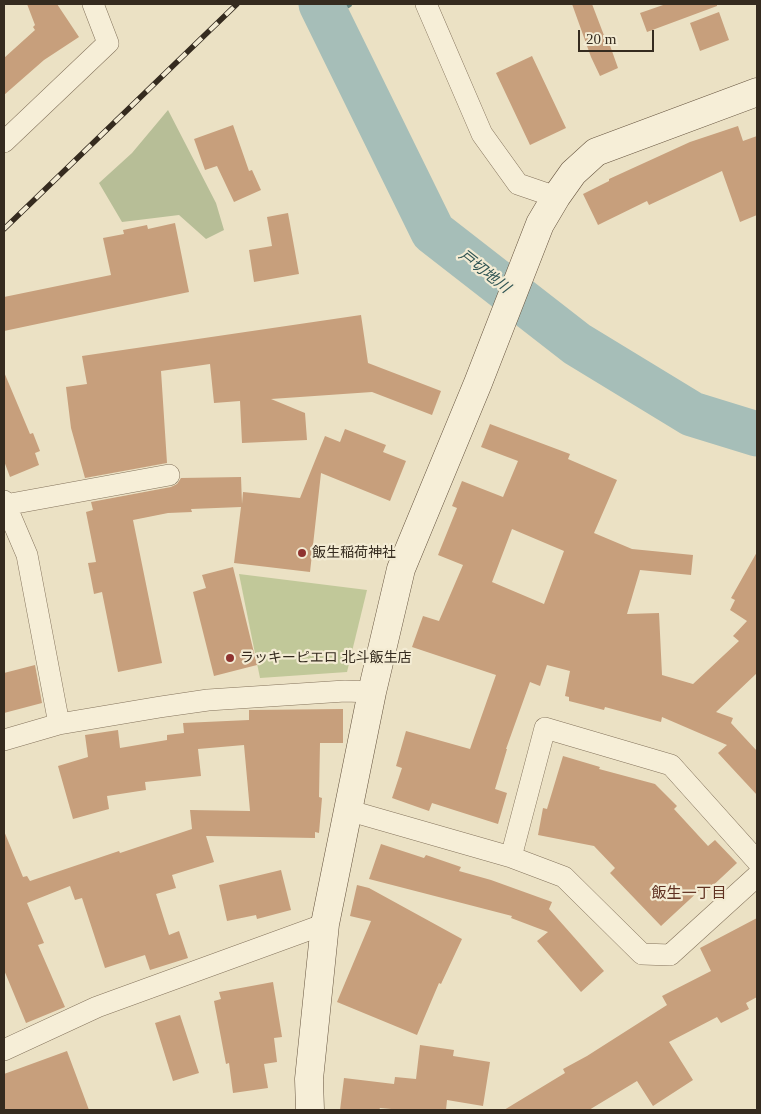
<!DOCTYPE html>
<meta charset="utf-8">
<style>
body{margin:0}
#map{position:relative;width:761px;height:1114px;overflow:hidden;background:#ebe1c4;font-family:"Times New Roman",serif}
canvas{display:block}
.frame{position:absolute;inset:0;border:5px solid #352b1f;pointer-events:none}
.scale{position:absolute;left:578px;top:30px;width:76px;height:22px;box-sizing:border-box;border:2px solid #352b1f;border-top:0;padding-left:6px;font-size:15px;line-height:18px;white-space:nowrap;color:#352b1f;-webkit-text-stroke:4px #f3ebd3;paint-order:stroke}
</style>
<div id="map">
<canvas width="761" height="1114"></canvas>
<div class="frame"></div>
<div class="scale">20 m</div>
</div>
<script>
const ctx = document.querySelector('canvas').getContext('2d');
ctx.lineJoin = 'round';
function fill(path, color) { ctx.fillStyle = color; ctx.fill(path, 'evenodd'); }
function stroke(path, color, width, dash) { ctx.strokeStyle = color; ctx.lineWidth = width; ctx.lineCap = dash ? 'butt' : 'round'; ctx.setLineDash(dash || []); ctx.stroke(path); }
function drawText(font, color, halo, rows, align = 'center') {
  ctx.font = font + ' "Times New Roman","Noto Sans JP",serif'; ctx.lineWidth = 4.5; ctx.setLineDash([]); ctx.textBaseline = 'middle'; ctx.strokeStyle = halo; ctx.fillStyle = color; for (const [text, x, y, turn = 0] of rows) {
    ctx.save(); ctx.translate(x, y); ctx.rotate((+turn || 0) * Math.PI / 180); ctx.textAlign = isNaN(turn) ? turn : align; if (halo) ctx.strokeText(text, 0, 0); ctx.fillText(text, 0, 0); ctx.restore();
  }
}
fill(new Path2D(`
 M239,574L367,590L347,672L260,678Z`), '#c1c899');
fill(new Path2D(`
 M168,110L216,203L224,230L206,239L179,215L122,222L99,183L132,153Z`), '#b7be97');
stroke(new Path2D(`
 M326,15L348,4`), '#6d8c86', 8);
stroke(new Path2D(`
 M321,4L433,232L577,344L692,414L757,434`), '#a6beb8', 45);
fill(new Path2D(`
 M27,4H57L79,37L44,60L4,95V58L35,30L33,27L35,25Z
 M572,4H592L605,38L607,37L618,68L600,76L591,57Z
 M666,4H717V6L647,32L640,13Z
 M719,12L729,40L700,51L690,23Z
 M532,56L566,128L530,145L496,73Z
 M233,125L249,171L252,170L261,190L234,202L217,166L205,170L194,139Z
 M738,126L743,141L757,136V215L740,222L722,171L649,205L647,201L598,225L583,194L609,181V179L690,142Z
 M288,213L299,274L254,282L249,250L272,246L267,217Z
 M175,223L189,292L4,331V297L111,275L103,238L124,234L123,230L147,225L148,229Z
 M361,315L368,363L441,391L432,415L372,392L271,399L305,413L307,440L242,443L240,401L214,403L210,364L161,371L167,463L85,478L71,428L66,387L87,384L82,356Z
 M4,372L30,434L33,433L40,451L35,453L39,465L10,477L4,461Z
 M490,424L570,454L568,459L617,480L594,533L632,549L693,555L691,575L640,570L627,614L659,613L662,675L693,684L739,641L733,636L747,621L730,610L735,600L731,598L757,552V673L716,712L733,718L731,723L757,751V795L718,753L727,745L662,717L661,722L605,707L604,710L569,701V697L565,696L570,671L547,665L540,686L530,682L506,749H507L495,789L507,793L498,824L432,803L429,811L392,798L402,768L396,766L406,731L470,749L496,675L412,647L423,616L439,621L463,565L438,555L457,508L452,506L462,481L503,497L518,461L481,447ZM512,529L564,551L544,604L492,582Z
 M345,429L386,445L383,452L406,461L390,501L321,473L310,572L234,563L241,507L191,509L192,512L168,513L133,520L162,663L118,672L102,592L94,594L88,563L96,562L86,512L93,510L91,502L171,487L177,484L181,478L241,477L242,504L243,492L300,498L325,436L340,442Z
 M233,567L257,665L214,676L193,592L206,588L202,575Z
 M35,665L42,703L4,713V673Z
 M343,709V743H320L319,797L322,798L319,833L315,832V838L206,836L214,862L172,875L176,888L156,894L169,935L179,931L188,958L150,970L145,955L105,968L82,898L75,900L70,886L27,903L44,943L38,945L65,1007L26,1023L4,970V831L23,877L27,876L30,881L119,851L120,853L192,829L190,810L250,811L244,745L198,749L201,776L145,782L146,790L107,796L109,809L73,819L58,766L88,757L85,735L118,730L120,748L167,740V735L184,733L183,723L249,720V710Z
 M563,756L600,767L599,769L655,784L677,806L674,809L708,846L715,840L737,863L706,892L702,888L661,926L610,873L615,868L594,846L538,835L543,808L547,809Z
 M381,844L424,858L426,855L461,867L459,871L491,880L552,902L549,909L604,971L581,992L537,941L548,932L511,918L512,916L369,879Z
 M281,870L291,910L257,919L256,915L227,921L219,885Z
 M357,885L369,888L462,939L441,984L439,983L417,1035L337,1002L371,921L350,916Z
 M757,918V997L746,1003L749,1009L721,1023L717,1017L669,1042L693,1080L653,1106L637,1081L589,1110H504L565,1073L563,1069L587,1056L667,1005L662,996L711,971L700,948Z
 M273,982L282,1037L274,1038L277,1062L264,1064L268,1088L233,1093L229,1063L226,1064L214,1001L221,999L219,992Z
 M180,1015L199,1073L173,1081L155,1023Z
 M420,1045L454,1050L453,1056L490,1062L483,1106L447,1100L446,1110H403L380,1108L379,1110H340L344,1078L394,1084L395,1077L416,1079Z
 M67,1051L89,1110H4V1074Z`), '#c79f7c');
const street = new Path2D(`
 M426,4L482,134L518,184L556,197
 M4,142L108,43L93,4
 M4,501L27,555L59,724
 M5,505L169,475
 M4,740L59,724L160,707L208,700L345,691L372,692
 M347,810L511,857L564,877L642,954L670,955L757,876
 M511,857L545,728L671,765L757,861
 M4,1050L97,1007L325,924`);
const secondary = new Path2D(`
 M310,1110L309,1079L325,924L372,692L401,569L478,383L540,224L556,197L573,173L596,152L757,92`);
stroke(street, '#84735c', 22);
stroke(secondary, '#66543f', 29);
stroke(street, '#f6eed7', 21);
stroke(secondary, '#f6eed7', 28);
const rail = new Path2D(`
 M4,229L237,4`);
stroke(rail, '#352b1f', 5.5);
stroke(rail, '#f3ebd3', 4, [11]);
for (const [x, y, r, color] of [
 [302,553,5,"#8f3330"],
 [230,658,5,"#8f3330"]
]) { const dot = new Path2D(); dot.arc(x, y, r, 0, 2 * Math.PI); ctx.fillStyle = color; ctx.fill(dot); stroke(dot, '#f3ebd3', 2); }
drawText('14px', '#352b1f', '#f3ebd3', [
 ["飯生稲荷神社",312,553],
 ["ラッキーピエロ 北斗飯生店",240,658]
], 'left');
drawText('italic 15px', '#2f5453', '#f3ebd3', [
 ["戸切地川",484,272,38]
]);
drawText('15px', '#5f3121', '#f3ebd3', [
 ["飯生一丁目",689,894]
]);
</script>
